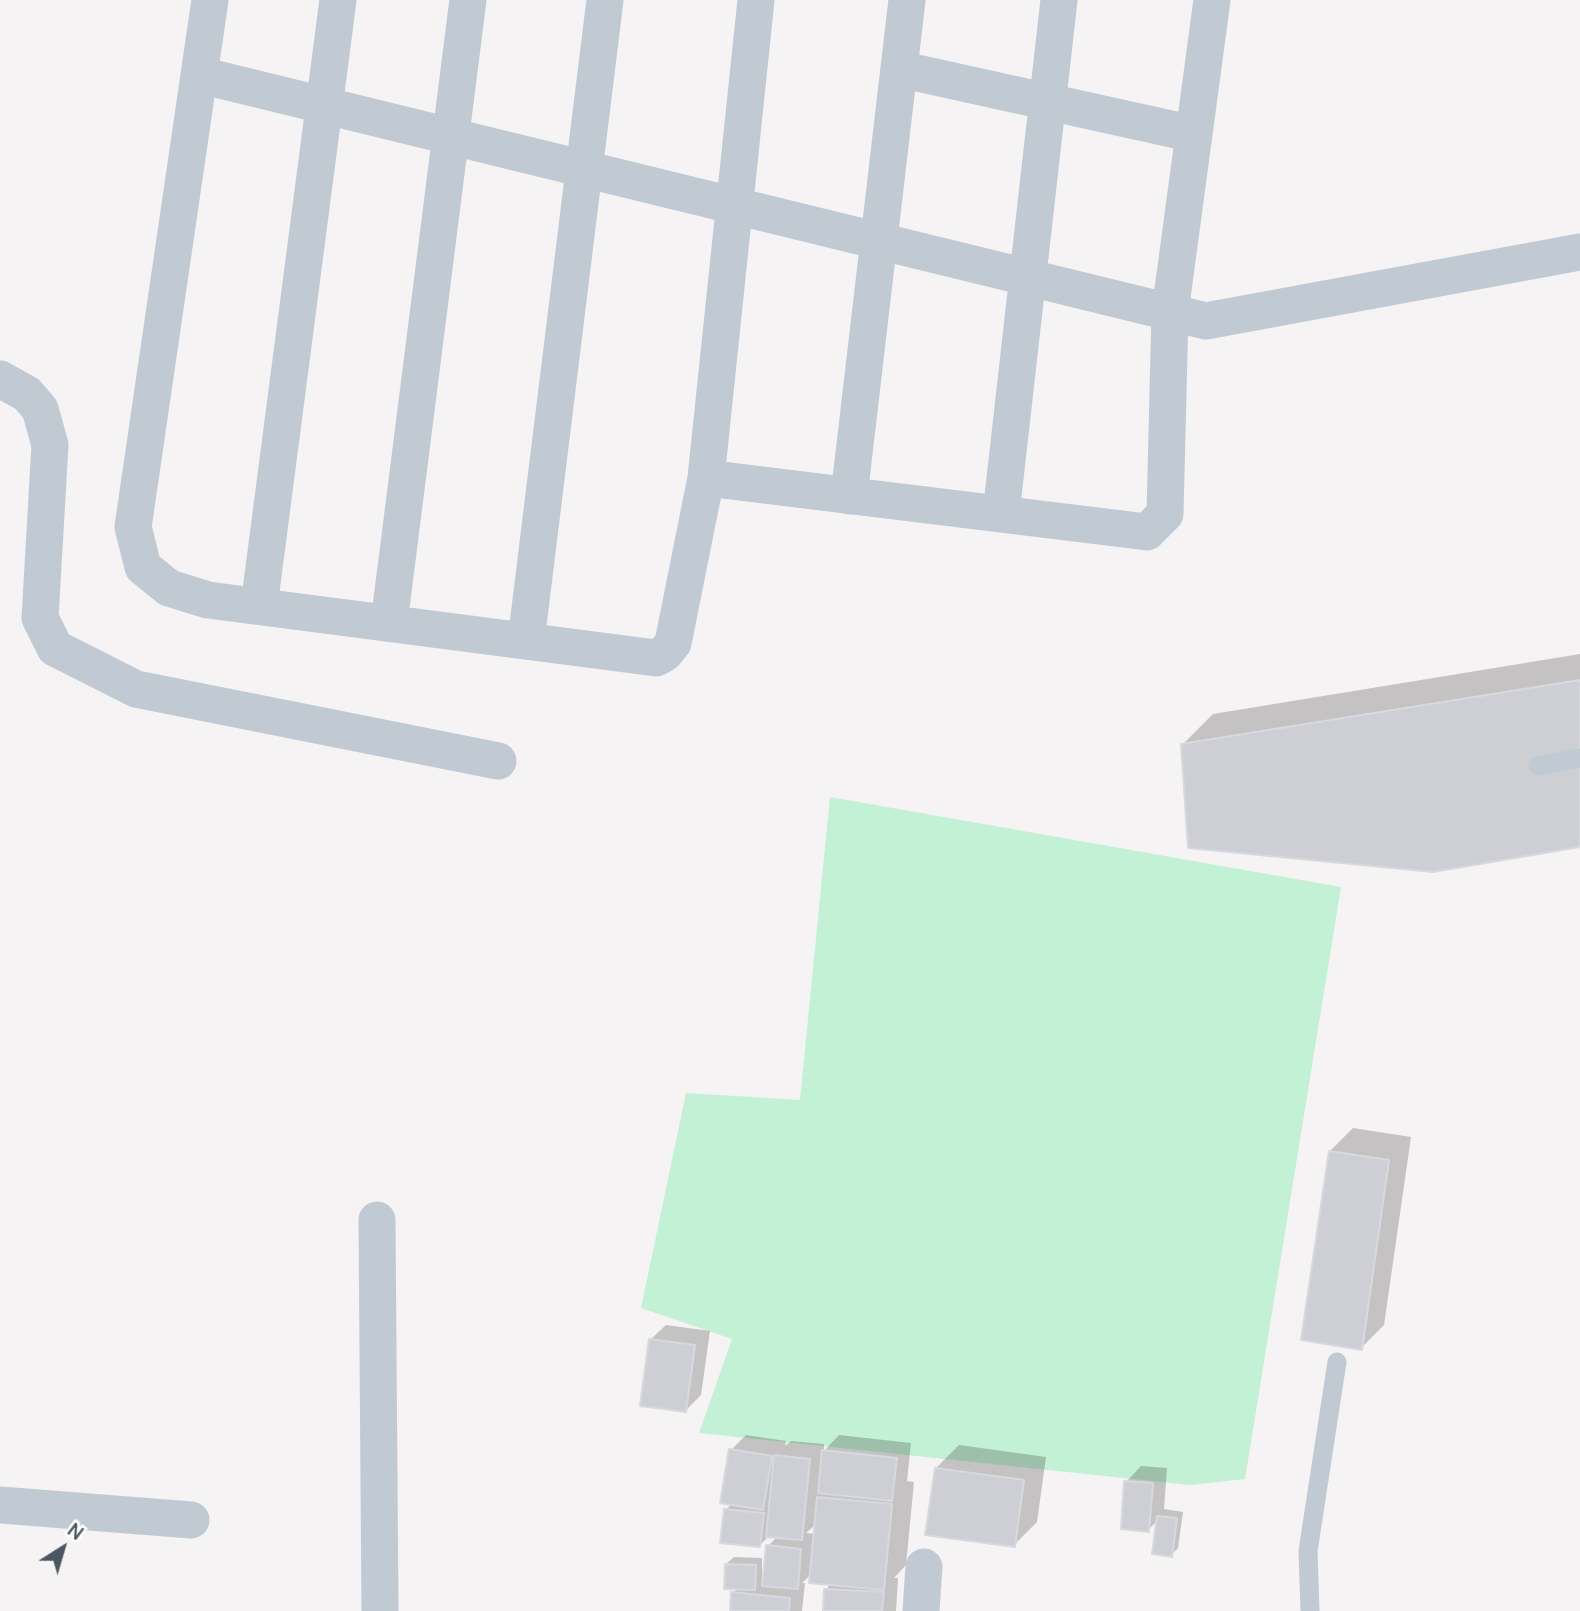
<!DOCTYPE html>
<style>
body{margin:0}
#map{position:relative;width:1580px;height:1611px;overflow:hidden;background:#f5f3f3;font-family:Manrope,sans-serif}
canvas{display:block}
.north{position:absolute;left:28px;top:1513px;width:70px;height:70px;-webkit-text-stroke:5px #fff;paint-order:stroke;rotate:37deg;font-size:19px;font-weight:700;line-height:28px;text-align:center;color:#4a5661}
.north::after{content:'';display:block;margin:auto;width:24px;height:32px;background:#4a5661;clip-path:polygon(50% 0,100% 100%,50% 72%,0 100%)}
</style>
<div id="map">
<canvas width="1580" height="1611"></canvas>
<div class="north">N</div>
</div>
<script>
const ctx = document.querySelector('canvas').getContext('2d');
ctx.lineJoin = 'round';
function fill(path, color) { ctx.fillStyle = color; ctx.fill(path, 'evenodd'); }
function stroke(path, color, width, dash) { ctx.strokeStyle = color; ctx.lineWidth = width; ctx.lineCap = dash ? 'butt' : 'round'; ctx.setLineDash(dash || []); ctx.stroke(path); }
fill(new Path2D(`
 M830,797L1341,887L1245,1479L1190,1485L699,1433L732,1339L641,1308L686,1093L800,1100Z`), '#c3f1d5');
fill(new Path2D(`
 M1580,654V845L1182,745L1213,714Z
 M1353,1128L1411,1137L1384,1325L1361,1348L1330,1151Z
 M666,1325L710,1331L701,1395L686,1410L650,1340Z
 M746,1435L786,1441L785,1446L791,1441L824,1444V1451L839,1435L911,1443L907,1481L914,1482L906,1565L894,1578H898L896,1611H824L826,1589L832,1583L811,1574L802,1583H805L802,1611H731L733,1593L738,1588L726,1564L734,1557L762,1558V1580H764L768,1546L778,1536L770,1535L759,1546L726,1510L732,1503L731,1450ZM816,1524L815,1534L806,1533Z
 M959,1445L1046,1457L1037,1522L1014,1545L936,1468Z
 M1141,1466L1167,1468L1164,1509L1183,1512L1178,1548L1171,1555L1158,1520L1148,1530L1126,1482Z`), '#0003');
const building = new Path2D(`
 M1580,680V847L1433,872L1188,848L1181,744Z
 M1329,1151L1389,1160L1362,1350L1301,1340Z
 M649,1339L695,1345L686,1412L640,1406Z
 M729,1449L772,1456L763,1510L720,1503Z
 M822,1450L897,1458L892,1501L818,1493Z
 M774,1455L810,1459L802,1540L766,1537Z
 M935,1468L1024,1480L1015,1547L925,1535Z
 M1124,1481L1153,1483L1149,1532L1121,1529Z
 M817,1497L892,1504L884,1590L809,1583Z
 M724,1509L764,1513L760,1547L720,1543Z
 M1157,1516L1177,1518L1172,1557L1152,1554Z
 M766,1545L801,1549L798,1589L762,1586Z
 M725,1564L756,1565L755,1590L724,1589Z
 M824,1589L884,1592L882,1611H823Z
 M731,1592L790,1598L789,1611H730Z`);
fill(building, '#cdcfd5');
stroke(building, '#d7d9de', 2);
stroke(new Path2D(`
 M1538,766L1580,758
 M1310,1611L1308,1551L1337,1362`), '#c1cad2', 19);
stroke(new Path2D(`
 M210,0L133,527L143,567L169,588L208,600L656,658L665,653L673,643L706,478L756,0
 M899,69L1194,134
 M200,75L1206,321L1580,252
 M0,379L27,394L40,409L50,445L40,618L55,648L136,689L498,761
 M706,478L1147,532L1165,514L1170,312L1212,0
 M849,496L907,0
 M1001,514L1059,0
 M259,606L338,0
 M389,623L468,0
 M526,641L605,0
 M377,1220L380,1611
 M0,1505L191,1520
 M921,1611L924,1567`), '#c1cad2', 37);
</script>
